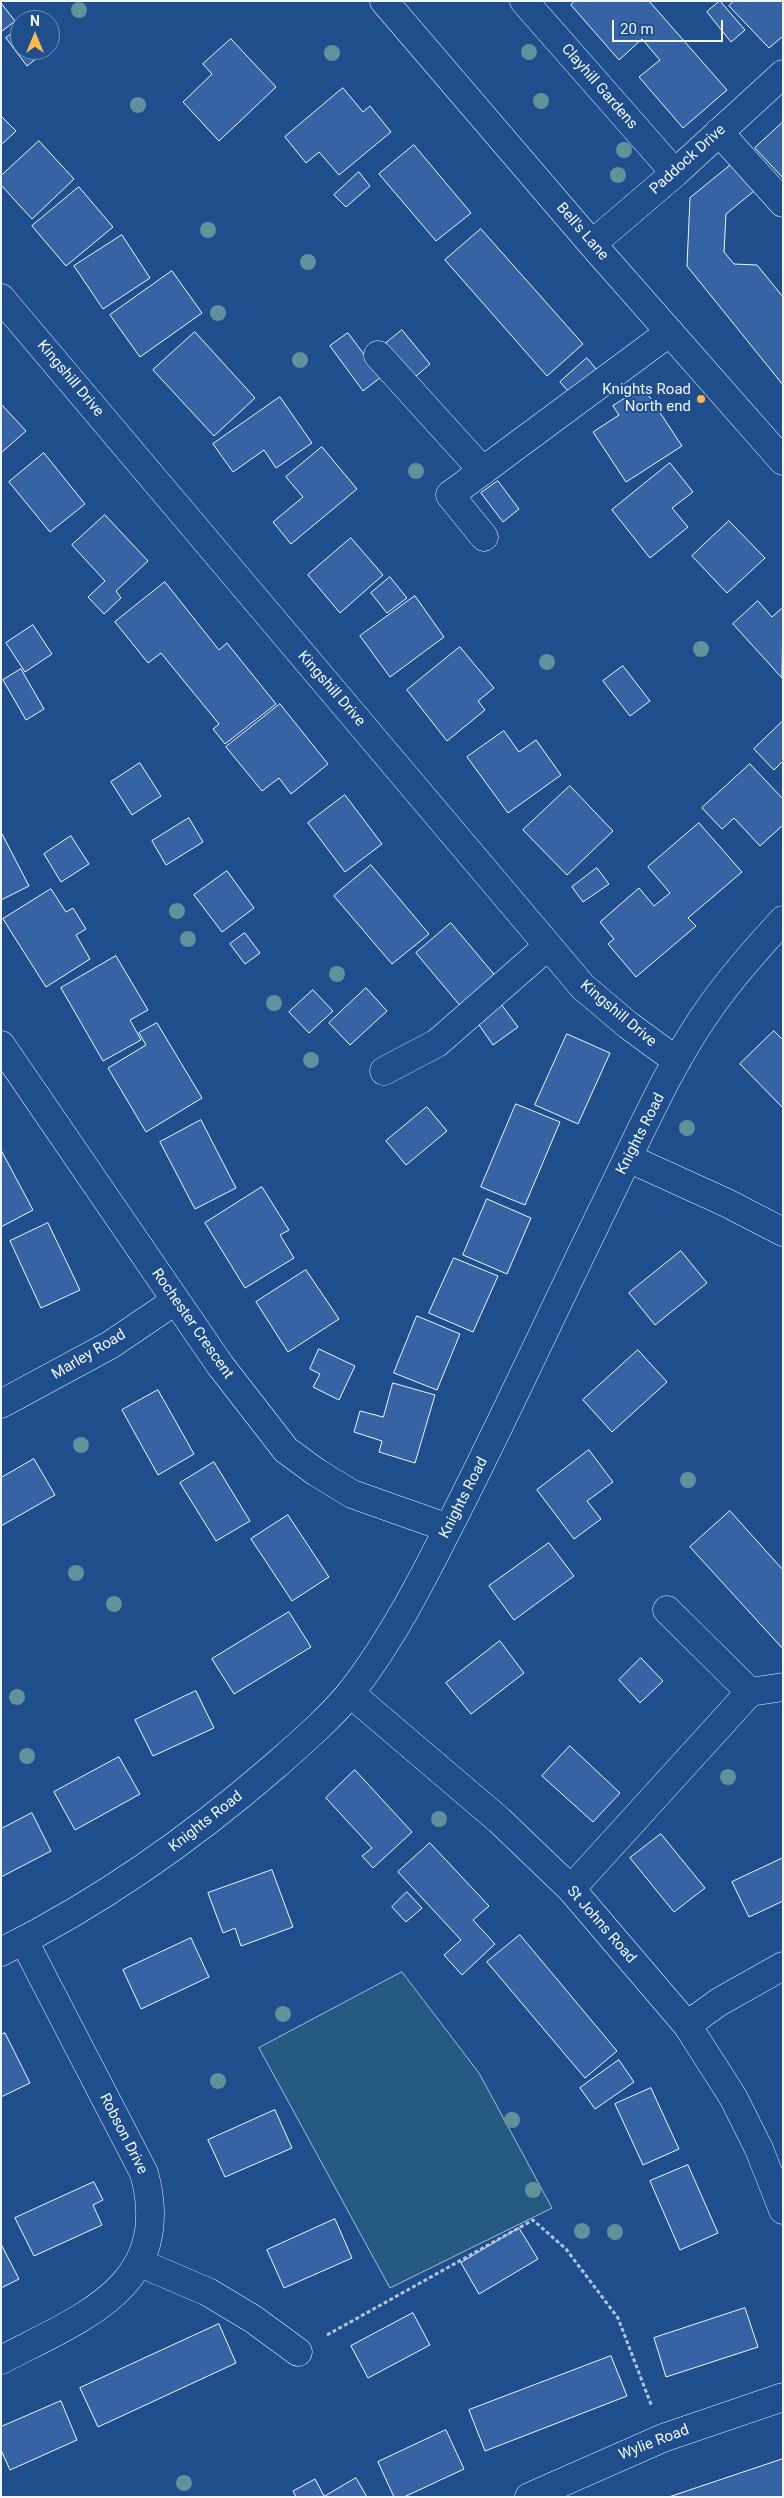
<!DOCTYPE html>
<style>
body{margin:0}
#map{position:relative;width:784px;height:2498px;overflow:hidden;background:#1f4e8c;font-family:Roboto,sans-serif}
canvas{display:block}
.frame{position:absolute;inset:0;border:2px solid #f2f6ff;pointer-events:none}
.north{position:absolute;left:10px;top:10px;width:50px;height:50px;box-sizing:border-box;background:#1f4e8c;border:1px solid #7391ba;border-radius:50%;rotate:0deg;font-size:14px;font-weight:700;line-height:20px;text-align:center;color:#f2f6ff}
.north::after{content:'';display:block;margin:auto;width:18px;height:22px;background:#ffb74d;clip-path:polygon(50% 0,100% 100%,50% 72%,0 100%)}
.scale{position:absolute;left:612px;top:20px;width:111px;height:22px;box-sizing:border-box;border:2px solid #f2f6ff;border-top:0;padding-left:6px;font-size:15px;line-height:18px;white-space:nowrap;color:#f2f6ff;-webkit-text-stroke:4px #1f4e8c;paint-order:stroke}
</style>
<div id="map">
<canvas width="784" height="2498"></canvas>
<div class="frame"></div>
<div class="north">N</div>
<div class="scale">20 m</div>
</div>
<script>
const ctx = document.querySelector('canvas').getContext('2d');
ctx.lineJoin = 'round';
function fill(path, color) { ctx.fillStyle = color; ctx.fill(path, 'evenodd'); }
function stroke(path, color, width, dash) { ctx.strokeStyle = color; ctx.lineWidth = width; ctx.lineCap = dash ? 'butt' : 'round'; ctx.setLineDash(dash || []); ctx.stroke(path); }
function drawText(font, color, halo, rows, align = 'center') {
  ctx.font = font + ' Roboto,sans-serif'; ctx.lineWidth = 4; ctx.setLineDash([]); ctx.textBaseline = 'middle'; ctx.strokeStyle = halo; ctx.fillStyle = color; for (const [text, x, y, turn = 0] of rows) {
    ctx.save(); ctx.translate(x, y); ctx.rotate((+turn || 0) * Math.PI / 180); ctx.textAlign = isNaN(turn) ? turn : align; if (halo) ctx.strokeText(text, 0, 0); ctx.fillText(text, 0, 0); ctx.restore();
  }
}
const green = new Path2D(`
 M402,1972L479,2073L552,2208L390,2288L259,2048Z`);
fill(green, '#245a82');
stroke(green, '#a8bbd7', 1);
const building = new Path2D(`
 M575,1H649L727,90L683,128L639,77L660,60L642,39L619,60L571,5Z
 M720,1L745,30L731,42L707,12Z
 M734,1H783V36L769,48L729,6Z
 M1,3L15,21L1,32Z
 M20,27V50H47L27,66L6,38Z
 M231,39L276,87L219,141L183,102L212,74L203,64Z
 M343,88L363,112L370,106L391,132L339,175L319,152L306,163L285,137Z
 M1,116L16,131L1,145Z
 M783,122V178L755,148Z
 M39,141L74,179L32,219L1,185V176Z
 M414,145L471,213L436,241L379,174Z
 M732,164L754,191L726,214L724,252L734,264L757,265L783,297V385L687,266L690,198Z
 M359,172L370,186L346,207L334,195Z
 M79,187L113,227L66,266L32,226Z
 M481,229L583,344L547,376L445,260Z
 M122,235L150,278L103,309L74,266Z
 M172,271L202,313L140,357L110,315Z
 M402,330L430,364L414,378L385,344Z
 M195,332L255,398L214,436L153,370Z
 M348,333L381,377L363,391L330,346Z
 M587,358L601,375L574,398L560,382Z
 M643,387L682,446L626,482L593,432L619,415L613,406Z
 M280,397L312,443L276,468L264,450L233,472L213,444Z
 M1,404L26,431L1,453Z
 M322,447L357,489L291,544L273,522L303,497L286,477Z
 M44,453L85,504L50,532L9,482Z
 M670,463L693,492L672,508L688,527L650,558L612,510Z
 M498,481L519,509L503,522L481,493Z
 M105,515L148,561L116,591L121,598L104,614L88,597L105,581L72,545Z
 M729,521L765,558L727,593L692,556Z
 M351,538L383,575L340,613L308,575Z
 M390,577L407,598L387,613L371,593Z
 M165,582L219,650L227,643L276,704L225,744L213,729L219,724L161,653L148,663L115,622Z
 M415,596L444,637L390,677L360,636Z
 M758,601L772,617L783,607L782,678L733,624Z
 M33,625L52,654L25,672L6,643Z
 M460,647L494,688L478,701L485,710L447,741L407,690Z
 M623,666L650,701L630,716L603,681Z
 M21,669L44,709L26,720L3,680Z
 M280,704L328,764L291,794L279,778L262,791L226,747Z
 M783,721V761L774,770L754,749Z
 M504,731L519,752L536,740L561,775L508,813L467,757Z
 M140,763L161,796L132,815L111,782Z
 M750,764L783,799V825L760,846L734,818L722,829L702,808Z
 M570,786L613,831L567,875L523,830Z
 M345,795L382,844L345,872L308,823Z
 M189,818L203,842L166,865L152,841Z
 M699,823L742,872L688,918L696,926L636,977L608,944L614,939L600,922L639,888L654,906L670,893L648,867Z
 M1,832L29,886L1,900Z
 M71,836L89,864L61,882L44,854Z
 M371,865L429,934L392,964L334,896Z
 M597,868L609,884L583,902L572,887Z
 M227,871L254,908L222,932L194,895Z
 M51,889L66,912L73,908L86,929L76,935L90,959L46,987L3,919Z
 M451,923L498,979L463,1009L416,953Z
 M245,933L260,953L245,964L230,944Z
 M116,956L148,1010L130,1020L141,1040L103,1061L61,988Z
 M366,988L387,1011L350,1045L329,1023Z
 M313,990L333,1011L309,1033L289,1012Z
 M501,1004L518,1027L493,1045L477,1022Z
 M157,1023L202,1098L146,1132L108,1068L146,1045L139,1033Z
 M774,1031L783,1040V1108L740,1064Z
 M567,1034L610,1053L578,1124L535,1105Z
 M516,1104L560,1122L525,1205L481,1187Z
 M427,1107L447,1131L406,1165L386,1141Z
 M201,1120L236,1188L195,1209L160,1142Z
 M1,1150L33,1210L1,1227Z
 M262,1187L289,1230L280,1235L294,1258L245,1288L205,1223Z
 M487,1199L531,1218L507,1274L463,1255Z
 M48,1223L80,1290L41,1308L10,1241Z
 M681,1251L707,1283L655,1325L629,1293Z
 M454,1258L498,1276L473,1332L429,1313Z
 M306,1270L339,1319L288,1352L256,1302Z
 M417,1316L460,1334L437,1390L394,1373Z
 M319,1349L355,1366L339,1400L313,1387L320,1374L310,1369Z
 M638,1350L667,1382L612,1432L583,1400Z
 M393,1383L435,1395L415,1463L379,1452L382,1441L354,1432L360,1411L383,1417Z
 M158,1390L194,1454L158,1475L122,1410Z
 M589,1450L613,1482L587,1501L601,1519L574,1539L537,1490Z
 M34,1459L55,1495L1,1526V1478Z
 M214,1462L250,1521L216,1541L180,1483Z
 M730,1511L783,1570V1649L690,1547Z
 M288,1515L329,1577L292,1601L251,1539Z
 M549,1543L574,1576L514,1620L489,1586Z
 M289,1612L311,1647L234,1694L212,1659Z
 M500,1641L524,1673L471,1714L446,1683Z
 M641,1658L663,1681L640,1703L619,1680Z
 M196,1691L214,1728L153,1756L135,1720Z
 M570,1746L620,1793L593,1822L542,1776Z
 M119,1757L140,1794L75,1830L54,1792Z
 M355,1770L412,1832L373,1868L362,1856L372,1848L326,1798Z
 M32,1813L51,1851L1,1877V1829Z
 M661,1834L705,1888L674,1912L630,1858Z
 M430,1843L489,1906L473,1920L495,1944L462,1975L444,1955L461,1940L398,1872Z
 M783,1858V1901L749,1917L732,1882Z
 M272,1870L293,1927L241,1946L235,1928L223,1933L208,1893Z
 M407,1892L422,1908L406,1922L392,1907Z
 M520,1935L617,2051L585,2078L487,1962Z
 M191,1938L209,1977L141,2009L123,1970Z
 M5,2033L30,2083L1,2097V2035Z
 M619,2060L634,2082L595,2109L580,2088Z
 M651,2088L679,2149L643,2165L615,2104Z
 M275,2110L292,2148L225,2177L208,2140Z
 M688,2165L718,2233L680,2250L650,2181Z
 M94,2182L103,2200L93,2205L102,2225L34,2256L15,2218Z
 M335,2219L352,2258L284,2288L267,2250Z
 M519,2228L538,2259L479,2294L461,2263Z
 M1,2244L19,2279L1,2288Z
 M745,2308L758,2347L666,2377L654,2338Z
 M413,2313L430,2345L368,2378L351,2346Z
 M219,2324L236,2363L98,2427L80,2388Z
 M611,2356L627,2396L485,2451L469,2410Z
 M61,2401L77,2440L10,2470L1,2450V2427Z
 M446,2430L464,2469L404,2497H394L378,2462Z
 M783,2459V2497H669Z
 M356,2478L367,2497H296L293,2491L315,2479L324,2496Z`);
fill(building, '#3563a3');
stroke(building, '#f2f6ff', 1);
const minor = new Path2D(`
 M384,1L592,244L783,461
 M524,1L675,173
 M719,132L783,203
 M592,244L675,173L783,74
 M1,298L583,987L628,1025L677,1061
 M378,355L483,471
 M484,537L450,495L670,332
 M1,1045L220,1365L286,1450L316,1472L352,1494L448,1528
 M384,1071L437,1043L548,946
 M628,1158L727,1203L783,1232
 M1,1404L110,1345L175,1301
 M667,1610L750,1692L783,1687
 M350,1693L499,1820L571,1889L687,2025L733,2097L759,2149L783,2210
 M571,1889L750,1692
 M1,1952C101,1902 192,1838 276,1765C302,1742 330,1718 352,1691C396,1634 427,1570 459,1507C509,1408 555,1307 604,1207C638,1138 669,1064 714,1002C735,973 759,946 783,920
 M687,2025L719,2002L783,1966
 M140,2263L208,2292L253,2319L298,2352
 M1,2360C83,2317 175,2286 144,2173L24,1941
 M529,2497L663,2438L783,2397`);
stroke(minor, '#f2f6ff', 29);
stroke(new Path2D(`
 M327,2335L533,2220L566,2249L618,2318L652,2407`), '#b3c4dc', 3, [4, 2.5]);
stroke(minor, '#1f4e8c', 28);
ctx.fillStyle = '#61919a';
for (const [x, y] of [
 [79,10],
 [529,52],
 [332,53],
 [541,101],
 [138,105],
 [624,150],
 [618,175],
 [208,230],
 [308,262],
 [218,313],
 [300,360],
 [416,471],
 [701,649],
 [547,662],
 [177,911],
 [188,939],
 [337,974],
 [274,1003],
 [311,1060],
 [687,1128],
 [81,1445],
 [688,1480],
 [76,1573],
 [114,1604],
 [17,1697],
 [27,1756],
 [728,1777],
 [439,1819],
 [283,2014],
 [218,2081],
 [512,2120],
 [533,2190],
 [582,2231],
 [615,2232],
 [184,2483]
]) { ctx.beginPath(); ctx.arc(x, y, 8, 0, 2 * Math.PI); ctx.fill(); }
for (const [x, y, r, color] of [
 [701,399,5,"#ffb74d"]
]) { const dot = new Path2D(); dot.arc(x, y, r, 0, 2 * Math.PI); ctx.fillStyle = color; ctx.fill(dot); stroke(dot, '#1f4e8c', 2); }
drawText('15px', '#f2f6ff', '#1f4e8c', [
 ["Clayhill Gardens",599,87,49],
 ["Paddock Drive",688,160,-42],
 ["Bell's Lane",582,232,49],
 ["Kingshill Drive",70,379,50],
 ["Kingshill Drive",331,689,49],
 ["Kingshill Drive",618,1014,40],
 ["Knights Road",641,1134,-63],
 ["Rochester Crescent",192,1324,55],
 ["Marley Road",89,1355,-31],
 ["Knights Road",464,1498,-63],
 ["Knights Road",206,1822,-38],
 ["St Johns Road",601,1925,49],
 ["Robson Drive",123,2134,63],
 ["Wylie Road",654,2443,-21]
]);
drawText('15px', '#f2f6ff', '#1f4e8c', [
 ["Knights Road",691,390],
 ["North end",691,407]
], 'right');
</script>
